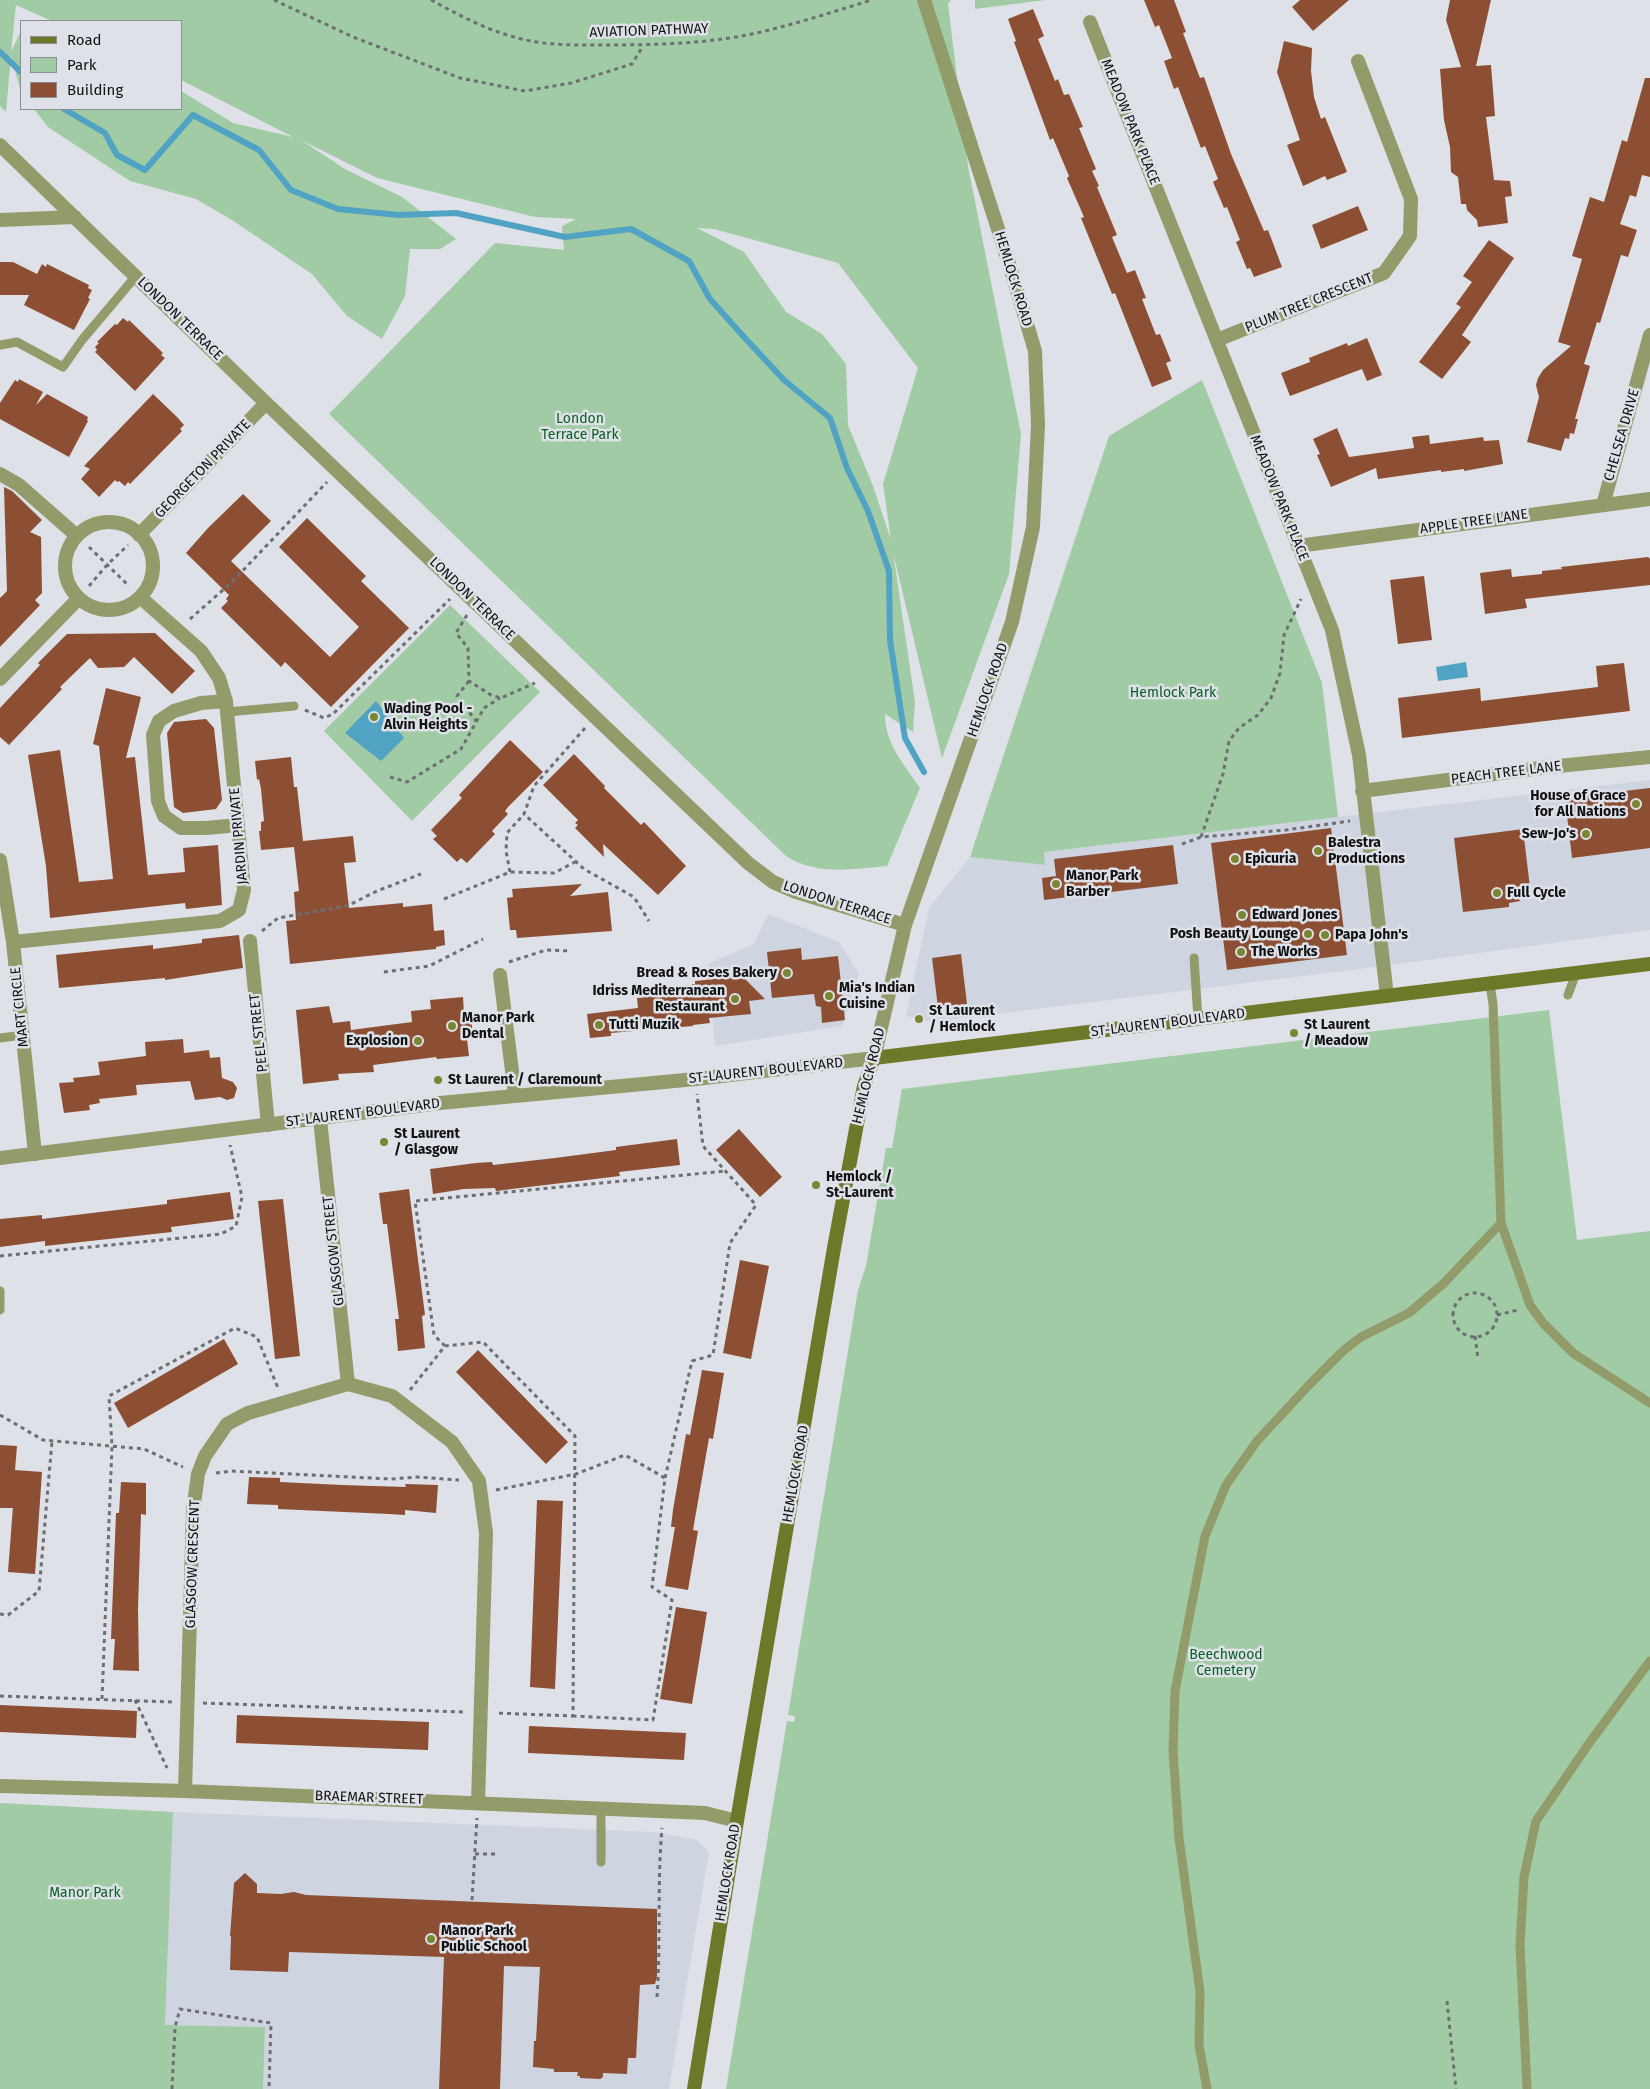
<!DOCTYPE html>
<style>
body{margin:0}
#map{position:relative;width:1650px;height:2089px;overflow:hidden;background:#dee1e7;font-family:"Fira Sans",sans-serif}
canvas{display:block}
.legend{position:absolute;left:20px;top:20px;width:162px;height:90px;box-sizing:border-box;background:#dee1e7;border:1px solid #8c8e92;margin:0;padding:6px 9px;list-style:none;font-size:15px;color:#101113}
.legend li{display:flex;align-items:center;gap:10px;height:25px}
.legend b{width:25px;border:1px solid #8c8e92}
</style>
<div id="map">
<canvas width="1650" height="2089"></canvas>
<ul class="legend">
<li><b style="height:6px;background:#6d7829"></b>Road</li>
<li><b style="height:14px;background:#a1cba4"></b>Park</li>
<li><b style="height:14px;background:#8d4f34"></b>Building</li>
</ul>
</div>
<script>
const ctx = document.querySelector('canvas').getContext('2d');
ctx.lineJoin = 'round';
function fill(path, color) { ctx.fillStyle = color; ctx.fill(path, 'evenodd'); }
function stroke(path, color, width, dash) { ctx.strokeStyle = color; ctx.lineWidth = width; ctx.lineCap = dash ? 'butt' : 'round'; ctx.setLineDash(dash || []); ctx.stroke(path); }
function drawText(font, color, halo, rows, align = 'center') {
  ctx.font = font + ' "Fira Sans",sans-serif'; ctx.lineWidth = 5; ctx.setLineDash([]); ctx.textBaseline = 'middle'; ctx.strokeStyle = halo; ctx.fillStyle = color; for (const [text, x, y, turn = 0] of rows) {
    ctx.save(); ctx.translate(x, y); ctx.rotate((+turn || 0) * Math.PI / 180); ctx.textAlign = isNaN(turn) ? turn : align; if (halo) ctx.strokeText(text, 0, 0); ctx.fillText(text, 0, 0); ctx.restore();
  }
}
fill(new Path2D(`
 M1650,780V930L1352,970L931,1022L906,1016L929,908L970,857L1045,865L1044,852Z
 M768,914L839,942L859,974L842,1026L715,1046L708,964L754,944Z
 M173,1812L655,1832L697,1840L709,1852L669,2089H263L265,2027L165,2025Z`), '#cfd4e1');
fill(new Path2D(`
 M0,0H951L948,4L968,166L1021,434L1009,574L942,758L893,552L915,702L913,732L885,714C884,742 905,766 920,788L887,866C851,869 818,876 786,856L329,414L495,243L564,250L562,226L576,219L535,217L377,178L301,140L345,169L402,197L456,239L440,249H410L405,296L382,339L347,316L312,274L232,220L196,199L130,181L48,127L34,109H181V91L233,123L293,137L181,80V21H52L16,5L11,52L21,31V92L11,56L6,112L0,106ZM697,228L714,229L838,263L918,368L883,484L891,540L873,486L848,425L846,364L822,334L786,312L744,252Z
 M975,0H1045L975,9Z
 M1202,380L1322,683L1338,817L1044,852L1045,865L970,857L1109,436Z
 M450,605L540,692L412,821L324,731Z
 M1549,1010L1577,1240L1650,1231V2089H726L787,1721L794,1722L795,1716L788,1715L858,1290L866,1266L886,1148H892L902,1089Z
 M0,1803L173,1812L165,2025L265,2027L263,2089H0Z`), '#a1cba4');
fill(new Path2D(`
 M1466,662L1468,677L1438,681L1436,667Z
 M376,701L404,738L381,761L345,733Z`), '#50a3c2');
stroke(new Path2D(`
 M0,52L21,72
 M64,109L105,133L117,155L145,170L193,115L259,150L291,190L338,209L399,215L456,213L565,237L631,229L689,261L710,299L744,337L784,380L830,418L847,468L868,511L889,571L890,640L905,738L924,772`), '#50a3c2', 6);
fill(new Path2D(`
 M1144,0H1174L1186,32L1183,33L1200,78L1204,77L1231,154L1264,231L1268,230L1282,267L1254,277L1250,268L1247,269L1236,242L1240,240L1227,207L1224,208L1213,182L1218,179L1205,146L1201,148L1178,87L1174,89L1164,61L1172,58L1159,25L1155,27Z
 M1300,0H1349L1313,31L1292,7Z
 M1450,0H1491L1476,66L1491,65L1495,116L1486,117L1494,180L1510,181L1512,196L1505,197L1508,223L1478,227L1477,220L1467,210L1466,204H1461L1458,177L1451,172L1450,147L1444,120L1440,69L1461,67L1446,20Z
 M1033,9L1044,36L1038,39L1055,81L1058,79L1064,95L1069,94L1083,127L1079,128L1096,169L1092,171L1099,186L1097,187L1117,235L1112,237L1127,273L1135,270L1146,298L1142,299L1156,335L1160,334L1171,361L1166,363L1172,379L1152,387L1115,293L1112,294L1081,218L1084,217L1067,178L1069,176L1053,138L1050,140L1014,42L1016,41L1008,19Z
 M1284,41L1312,48L1311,71L1314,97L1321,119L1325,117L1347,172L1327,180L1325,176L1303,186L1287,145L1300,140L1277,72Z
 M1645,78H1650V177L1642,175L1636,197L1630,195L1620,224L1637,230L1628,257L1621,255L1600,323L1597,322L1584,364L1590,366L1575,419H1578L1574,434L1570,433L1569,439L1565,438L1561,451L1527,442L1539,397L1536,385L1538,378L1543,370L1571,346L1558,342L1582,259L1572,256L1590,197L1604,202L1622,140L1627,142Z
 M1358,206L1368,230L1321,249L1312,225Z
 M1489,240L1514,258L1462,335L1471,342L1442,379L1419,362L1461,307L1456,304L1472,282L1463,276Z
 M0,262H13L37,274L42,264L46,267L47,264L89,285L88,288L92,290L88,298L90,299L74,330L24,305L29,295H0Z
 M123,318L128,322L129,320L163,353L161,355L165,358L135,391L95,352L97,350L95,347L99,343L97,342L115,324L117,325Z
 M1367,338L1382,375L1367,381L1362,369L1290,396L1281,373L1310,362L1309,358L1347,343L1348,346Z
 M19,379L43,392L36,405L47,394L88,417L87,420L88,421L69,457L0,419V403L15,380L18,382Z
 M153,394L177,417L184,425L180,429L182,431L130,484L128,482L125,486L119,481L117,482L115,480L99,497L81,479L90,469L84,466Z
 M1337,428L1349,457L1414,448L1412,437L1429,435L1430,444L1483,437L1484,441L1499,440L1503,464L1464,471V469L1441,472V470L1378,479L1376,468L1331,487L1317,455L1320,454L1313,439Z
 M4,487L12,491L42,520L30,532L41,537L42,593L35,600L40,605L0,647V598L7,591Z
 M243,494L271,521L231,561L330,657L359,627L279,547L307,518L366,576L361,581L409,628L331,707L285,662L281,667L221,608L228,601L226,599L229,595L186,553L208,528Z
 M1648,557L1650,559V585L1525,599L1527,608L1485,614L1480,573L1511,569L1512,577L1542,574V571L1562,569L1561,567Z
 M1424,576L1432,640L1398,644L1390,580Z
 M155,633L195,671L172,694L134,657L124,667L98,668L90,658L60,687L62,689L9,745L0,737V708L40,665L38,663L67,634Z
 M1624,663L1630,711L1402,738L1398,698L1480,688L1481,701L1598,687L1596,666Z
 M106,688L141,697L126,758L135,757L148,875L185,872L183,848L218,845L222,905L186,909L185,903L50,918L46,866L28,755L60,750L79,882L113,879L99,746L93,744Z
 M206,719L214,728L222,800L216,809L183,813L174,807L167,733L174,722Z
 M510,740L543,772L508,807L505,811L508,814L492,831L495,834L467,863L461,858L457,862L433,839L437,836L431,830L462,798L459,795Z
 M574,754L605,786L604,788L641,825L644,822L686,866L658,895L603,844L604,857L575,828L578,825L575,823L578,820L543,785Z
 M291,757L294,787H297L303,841L353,836L356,862L344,863L349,908L403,903V907L432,904L434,931L444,930L445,945L436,947V949L290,964L286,921L296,920L294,892L299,891L294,847L261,850L259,831H261V822L264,821L261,789L259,779L257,780L255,761Z
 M1650,788V848L1572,858L1565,798Z
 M1331,828L1347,955L1227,970L1211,843Z
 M1523,829L1531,896L1519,897L1520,901L1509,903V907L1463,912L1454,838Z
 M1173,845L1178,884L1044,900L1042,878L1056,876L1054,859Z
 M582,884L570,896L608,892L612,931L517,938L516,930H510L507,898L513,897L512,889Z
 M239,935L243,968L165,980V978L59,988L56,955L153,945V949L202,943V939Z
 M801,948L802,960L838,956L845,1020L822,1023L821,1007L816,1006L814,994L772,998L767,952Z
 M961,954L967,1004L938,1008L932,958Z
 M742,976L765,999L749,1001L751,1014L709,1018L710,1023L693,1025V1026L611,1033V1036L590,1038L587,1014L638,1008L637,998L693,992L692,984H695V981Z
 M463,997L464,1014H471L473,1038L467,1039L469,1056L437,1059L436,1057L373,1065L374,1072L338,1074L339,1080L303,1084L296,1010L329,1006L333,1023L350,1021L351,1030L412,1022L411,1011L431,1009L430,1000Z
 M183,1039L184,1053L209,1050L210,1058L220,1057L222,1078L233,1082L237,1088L234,1098L227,1100L220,1097L195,1100L190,1081L136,1085L137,1095L99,1099L100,1103L89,1105L90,1110L64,1113L59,1083L74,1082L73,1078L100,1075L98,1062L146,1056L145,1042Z
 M739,1129L782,1177L760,1197L716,1150Z
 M677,1139L680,1165L619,1172L620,1176L512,1189L496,1191L495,1188L464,1189L433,1194L430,1169L476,1163L492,1162L493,1165L555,1158L616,1150V1147Z
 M409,1189L425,1315L422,1316L425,1348L398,1351L395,1319H399L387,1224H383L379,1193Z
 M230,1192L234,1219L171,1227L172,1232L45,1246V1241L0,1247V1219L42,1215V1219L167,1204V1200Z
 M283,1199L300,1356L275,1359L258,1201Z
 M740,1260L769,1266L751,1359L723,1353Z
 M224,1339L238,1364L128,1428L114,1403Z
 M478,1350L568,1442L546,1464L456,1372Z
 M702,1370L724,1373L713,1439L709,1438L693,1530L698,1531L688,1590L665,1586L675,1527H671L673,1510L686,1434L690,1435Z
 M0,1445L17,1446L15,1470L42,1472L35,1574L8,1572L13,1506V1508H0Z
 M249,1477L280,1478V1482L342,1485L406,1487L405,1484L438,1485L436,1513L405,1510V1515L389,1514L278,1509V1505L247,1504Z
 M121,1482L146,1483V1515L141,1514L138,1608L139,1671L113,1670L115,1639H111L116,1513H119Z
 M537,1500L563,1501L555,1689L530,1687Z
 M676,1607L707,1612L692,1704L660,1699Z
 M0,1705L137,1711L136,1738L0,1732Z
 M237,1715L429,1722L428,1750L236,1743Z
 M529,1726L686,1733L684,1760L528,1753Z
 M245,1873L257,1884V1893L281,1894L294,1892L306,1895L657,1909V1977L655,1984L640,1985L636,2058H628L627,2074L603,2073V2077L600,2079L580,2078V2076H577L578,2072H554V2069L533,2067L534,2041H536L540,1967L504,1966L500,2089H439L444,1957L289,1952L288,1972L230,1970L231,1936H230L234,1883Z`), '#8d4f34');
stroke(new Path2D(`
 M274,0L353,37L460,78L525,91L571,83L632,64L643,46
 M431,0C459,15 486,30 518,38C546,46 576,45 604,45C653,45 704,44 752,34C793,25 832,12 872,0
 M89,547L129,586
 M89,586L107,565L128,545
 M467,615L456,633L468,648L469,681L491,695L501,698L535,683
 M190,619L231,583L327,482
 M469,681L457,696L476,721
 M305,710L324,718L333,714L450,599
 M585,728L534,786L524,814L584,869L634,897L649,921
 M390,777L407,782L461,749L484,708L500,698
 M1201,837L1223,774L1229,741L1239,728L1258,715L1271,698L1280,673L1284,635L1301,599
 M1182,844L1201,837L1286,830L1350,821
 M510,872L506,851L507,833L524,814
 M444,899L510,872L554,873L575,862
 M262,931L278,918L347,906L377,891L421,874
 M509,962L546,950L571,951
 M384,972L429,966L483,939
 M0,1256L221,1234L236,1226L242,1197L230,1145
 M1453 1315a22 22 0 1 1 44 0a22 22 0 1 1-44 0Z
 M1497,1315L1518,1310
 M1475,1336L1478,1359
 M445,1346L434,1335L415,1201L726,1171
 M410,1390L445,1346L483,1342L575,1436L573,1716L495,1713
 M0,1415L43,1440L144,1449L183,1467
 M216,1473L231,1471L391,1479L417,1477L459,1480
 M665,1478L692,1361L713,1355L730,1243L756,1205L703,1146L697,1094
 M496,1490L576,1474L625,1455L665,1478L652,1587L672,1600L653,1720L573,1716
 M0,1614L8,1615L39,1591L52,1441
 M0,1696L172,1702
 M102,1699L112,1446L109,1396L235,1328L257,1337L278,1388
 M135,1700L167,1768
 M203,1703L464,1712
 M475,1854H499
 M472,1900L477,1818
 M657,1997C661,1941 657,1885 662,1828
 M1447,2001L1456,2089
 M172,2089L175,2027L180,2009L271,2023L269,2089`), '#6d6f73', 3, [4, 4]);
stroke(new Path2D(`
 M0,345L17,342L63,367L82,340L136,276
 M227,712L294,706
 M1194,958L1198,1019
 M1490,984L1493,1004L1501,1223L1530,1305L1543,1323L1573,1353L1650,1403
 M1568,995L1576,973
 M0,1038L23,1035
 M0,1291V1310
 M601,1809V1862
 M1207,2089L1199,2045L1200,1992L1179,1838L1173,1751L1175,1691L1205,1536L1226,1485L1257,1441L1309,1385L1344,1350L1361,1337L1409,1313L1444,1283L1501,1223
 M1527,2089L1520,1945L1524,1877L1536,1821L1590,1742L1650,1661`), '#929b6a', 9);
stroke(new Path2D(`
 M1090,22L1332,630L1359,755L1387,996
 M0,145L266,403L748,863L773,882L796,892L905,925
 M0,220L75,217
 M1217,340L1384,273L1410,236L1411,199L1358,61
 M0,474L19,485L77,536
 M1603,505L1650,335
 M65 566a44 44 0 1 1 88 0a44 44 0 1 1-88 0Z
 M139,535L266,403
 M1298,546L1650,499
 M0,679L79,598
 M226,701L201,703L174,711L159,721L153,735L158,801L164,816L181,828H206L238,825
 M1362,791L1548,767L1650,757
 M0,860L13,942L35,1154
 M250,941L268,1125
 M13,942L220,921L239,910L244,890L226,701L219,678L201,651L140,597
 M500,975L515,1095
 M320,1119L348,1384
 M0,1786L185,1791L705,1813L737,1821
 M185,1791L193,1511L198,1474L205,1456L227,1424L248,1413L348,1384L392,1396L452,1442L479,1481L486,1533L478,1803`), '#929b6a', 14);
stroke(new Path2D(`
 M0,1158L440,1103L696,1079L874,1058L905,925L1012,622L1033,527L1038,425L1035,351L1008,260L924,0`), '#929b6a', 14);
stroke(new Path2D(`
 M694,2089L737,1821L834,1248L864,1086L874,1058L1650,964`), '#6d7829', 14);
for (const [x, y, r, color] of [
 [374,717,5,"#798634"],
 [1636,804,5,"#798634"],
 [1586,834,5,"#798634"],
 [1318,851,5,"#798634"],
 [1235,859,5,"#798634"],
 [1056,884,5,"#798634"],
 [1497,893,5,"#798634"],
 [1242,915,5,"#798634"],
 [1308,934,5,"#798634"],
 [1325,935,5,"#798634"],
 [1241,952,5,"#798634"],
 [787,973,5,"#798634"],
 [829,996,5,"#798634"],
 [735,999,5,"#798634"],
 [919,1019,5,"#798634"],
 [599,1025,5,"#798634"],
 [452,1026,5,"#798634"],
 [1294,1033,5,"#798634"],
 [418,1041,5,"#798634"],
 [438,1080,5,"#798634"],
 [384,1142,5,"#798634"],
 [816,1185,5,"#798634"],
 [431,1939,5,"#798634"]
]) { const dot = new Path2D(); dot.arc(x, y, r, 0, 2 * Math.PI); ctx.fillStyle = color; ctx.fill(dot); stroke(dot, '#dee1e7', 2); }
drawText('14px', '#101113', '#dee1e7', [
 ["AVIATION PATHWAY",649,31,-2],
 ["MEADOW PARK PLACE",1130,122,68],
 ["HEMLOCK ROAD",1013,279,73],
 ["PLUM TREE CRESCENT",1309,303,-22],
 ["LONDON TERRACE",180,319,44],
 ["CHELSEA DRIVE",1622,435,-74],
 ["GEORGETON PRIVATE",203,469,-46],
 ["MEADOW PARK PLACE",1279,498,68],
 ["APPLE TREE LANE",1474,522,-8],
 ["LONDON TERRACE",472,599,44],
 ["HEMLOCK ROAD",988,690,-71],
 ["PEACH TREE LANE",1506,773,-7],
 ["JARDIN PRIVATE",239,836,-95],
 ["LONDON TERRACE",837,903,18],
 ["MART CIRCLE",20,1007,-96],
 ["ST-LAURENT BOULEVARD",1168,1023,-7],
 ["PEEL STREET",259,1033,-96],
 ["ST-LAURENT BOULEVARD",766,1071,-6],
 ["HEMLOCK ROAD",869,1076,-76],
 ["ST-LAURENT BOULEVARD",363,1113,-7],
 ["GLASGOW STREET",334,1251,-96],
 ["HEMLOCK ROAD",796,1474,-80],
 ["GLASGOW CRESCENT",193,1564,-88],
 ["BRAEMAR STREET",369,1798,2],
 ["HEMLOCK ROAD",728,1873,-81]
]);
drawText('14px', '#0a6022', '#dee1e7', [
 ["London",580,419],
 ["Terrace Park",580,435],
 ["Hemlock Park",1173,693],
 ["Beechwood",1226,1655],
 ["Cemetery",1226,1671],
 ["Manor Park",85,1893]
]);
drawText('bold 14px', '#101113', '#dee1e7', [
 ["Wading Pool -",384,709],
 ["Alvin Heights",384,725],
 ["House of Grace",1626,796,"right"],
 ["for All Nations",1626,812,"right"],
 ["Sew-Jo's",1576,834,"right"],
 ["Balestra",1328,843],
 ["Productions",1328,859],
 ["Epicuria",1245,859],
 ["Manor Park",1066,876],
 ["Barber",1066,892],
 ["Full Cycle",1507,893],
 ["Edward Jones",1252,915],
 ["Posh Beauty Lounge",1298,934,"right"],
 ["Papa John's",1335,935],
 ["The Works",1251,952],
 ["Bread & Roses Bakery",777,973,"right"],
 ["Mia's Indian",839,988],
 ["Cuisine",839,1004],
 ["Idriss Mediterranean",725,991,"right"],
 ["Restaurant",725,1007,"right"],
 ["St Laurent",929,1011],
 ["/ Hemlock",929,1027],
 ["Manor Park",462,1018],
 ["Dental",462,1034],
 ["Tutti Muzik",609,1025],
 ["St Laurent",1304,1025],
 ["/ Meadow",1304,1041],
 ["Explosion",408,1041,"right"],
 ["St Laurent / Claremount",448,1080],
 ["St Laurent",394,1134],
 ["/ Glasgow",394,1150],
 ["Hemlock /",826,1177],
 ["St-Laurent",826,1193],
 ["Manor Park",441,1931],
 ["Public School",441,1947]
], 'left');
</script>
